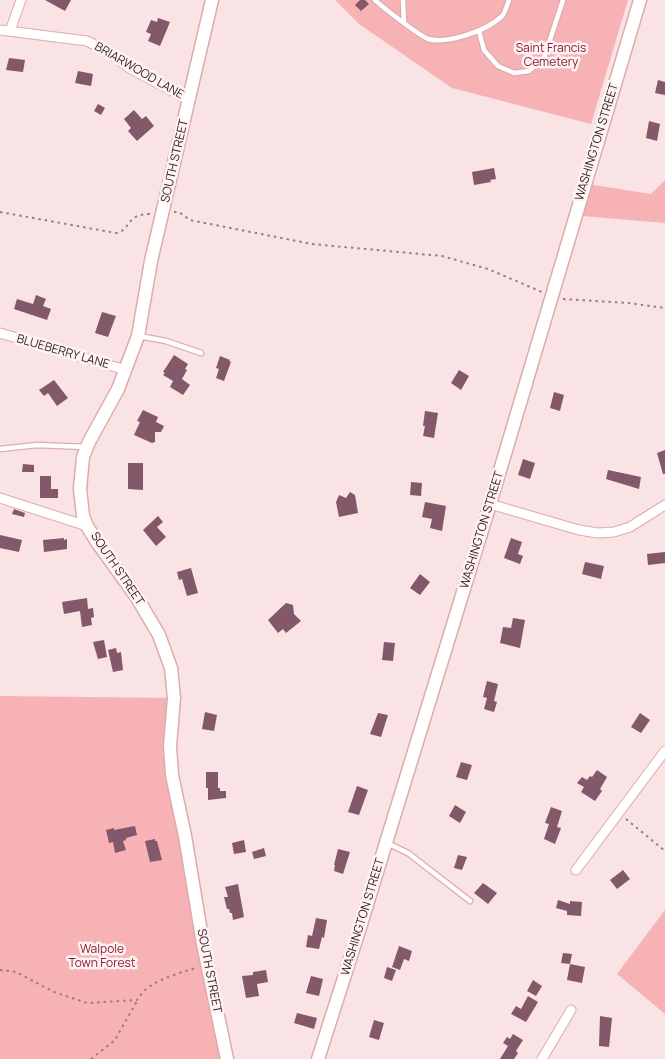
<!DOCTYPE html>
<style>
body{margin:0}
canvas{display:block;background:#f9e3e4}
</style>
<canvas width="665" height="1059"></canvas>
<script>
const ctx = document.querySelector('canvas').getContext('2d');
ctx.lineJoin = 'round';
function fill(path, color) { ctx.fillStyle = color; ctx.fill(path, 'evenodd'); }
function stroke(path, color, width, dash) { ctx.strokeStyle = color; ctx.lineWidth = width; ctx.lineCap = dash ? 'butt' : 'round'; ctx.setLineDash(dash || []); ctx.stroke(path); }
function drawText(font, color, halo, rows, align = 'center') {
  ctx.font = font + ' Manrope,sans-serif'; ctx.lineWidth = 5; ctx.setLineDash([]); ctx.textBaseline = 'middle'; ctx.strokeStyle = halo; ctx.fillStyle = color; for (const [text, x, y, turn = 0] of rows) {
    ctx.save(); ctx.translate(x, y); ctx.rotate((+turn || 0) * Math.PI / 180); ctx.textAlign = isNaN(turn) ? turn : align; if (halo) ctx.strokeText(text, 0, 0); ctx.fillText(text, 0, 0); ctx.restore();
  }
}
fill(new Path2D(`
 M335,0H628L591,124L452,88L359,24Z
 M665,180V223L582,216V183L651,194Z
 M0,696L174,698L171,732L227,1059H0Z
 M665,910V1014L617,974Z`), '#f7b2b5');
fill(new Path2D(`
 M45,0H71L65,11Z
 M360,0H365L369,4L361,11L355,5Z
 M158,18L170,22L160,46L148,41L151,34L146,32L151,20L157,22Z
 M9,58L25,60L23,72L6,70Z
 M78,71L93,74L91,86L75,83Z
 M658,80L665,82V95L655,93Z
 M98,104L105,108L101,115L94,111Z
 M134,110L142,119L146,116L154,126L137,141L128,131L131,128L124,119Z
 M649,121L660,124L657,141L646,138Z
 M494,168L496,179L490,180L491,182L474,185L472,172Z
 M36,295L46,299L43,306L51,309L47,320L14,309L17,299L33,304Z
 M102,312L116,316L108,337L95,333Z
 M174,355L188,364L185,369L187,370L182,379L190,385L183,395L170,387L173,381L163,375L165,373L163,372Z
 M220,356L230,360L229,361L231,362L224,381L216,378L219,369L216,368Z
 M459,370L469,376L461,390L451,383Z
 M54,380L68,398L57,406L48,393L44,396L39,390Z
 M554,392L564,395L560,411L550,408Z
 M143,410L158,417L156,422L164,426L161,432H155V442L152,443L134,435L140,422L137,421Z
 M425,411L438,413L434,438L423,436L425,426H423Z
 M665,450V474H663L657,453Z
 M523,459L535,463L530,479L518,475Z
 M128,463H143V490L128,489Z
 M23,464L34,465V472H22Z
 M608,470L641,477L639,489L606,479Z
 M40,476H51V489H58V498H40Z
 M411,482L422,483L421,496L410,495Z
 M350,492L355,495L358,513L339,517L336,502L339,495L346,498Z
 M425,502L446,506L442,531L430,528L432,519L422,517Z
 M14,509L25,513L24,517L12,514Z
 M158,516L163,522L157,527L166,537L156,546L143,530Z
 M0,535L22,540L19,552L0,548Z
 M64,538V540L67,539V549L44,552L43,540Z
 M511,538L522,542L518,554L523,556L520,564L504,558Z
 M665,552V563L648,565L647,554Z
 M585,562L604,566L601,579L582,574Z
 M191,568L198,593L187,596L182,579L179,580L177,572Z
 M420,574L430,582L420,595L410,588Z
 M87,598L88,609L93,608L94,617L91,618L92,625L82,627L80,611L64,614L62,602Z
 M286,603L293,605L294,614L301,621L286,633L283,629L278,633L268,620Z
 M513,618L525,620L520,648L500,643L503,627L511,628Z
 M104,640L107,657L98,659L93,642Z
 M384,642L395,643L393,661L382,660Z
 M116,648L117,653L121,652L123,670L113,672L108,650Z
 M487,681L498,684L494,701L497,702L494,712L484,709L487,698L483,697Z
 M205,712L217,715L214,731L202,729Z
 M378,713L388,715L381,737L370,734Z
 M640,713L650,720L641,733L631,727Z
 M461,762L472,765L467,780L456,777Z
 M597,770L607,777L600,789L602,791L595,801L581,792L584,787L577,783L582,777L587,780L590,776L592,777Z
 M206,772H218V788H220V791H226V798L208,800V788H206Z
 M357,786L368,790L359,815L348,812Z
 M455,805L466,812L460,823L449,816Z
 M551,807L562,811L557,827L561,828L555,844L544,839L549,824L545,823Z
 M135,826L137,835L126,838V840L123,841L126,850L115,853L113,842L109,843L106,830L114,828V830Z
 M155,839V841H157L162,860L150,862L145,841Z
 M244,840L246,852L234,854L232,843Z
 M264,848L266,856L254,859L252,852Z
 M338,849L350,852L343,874L334,871L335,865H334Z
 M458,855L467,857L462,870L454,868Z
 M623,870L630,879L617,889L610,880Z
 M483,883L497,893L488,904L474,893Z
 M238,884L244,917L233,920L232,913H230L229,909H227L224,897H228L225,887Z
 M558,900L570,904V901L582,902L581,916L567,915V911L556,908Z
 M316,918L327,920L324,938L322,937L319,949L306,947L308,935L312,936Z
 M399,946L412,951L409,961L404,959L400,970L392,967Z
 M563,953L572,954L570,964L585,967L582,983L567,980L570,964L561,963Z
 M387,967L396,970L392,981L384,978Z
 M266,970L268,982L257,984L259,996L246,998L242,976L253,975V972Z
 M311,976L323,979L319,996L306,993Z
 M533,980L542,986L536,996L527,991Z
 M528,996L538,1002L526,1022L511,1014L516,1006L521,1009Z
 M297,1013L317,1018L314,1029L294,1023Z
 M600,1016L612,1018L609,1047L599,1046Z
 M374,1020L384,1023L379,1040L369,1037Z
 M513,1034L523,1040L516,1051L518,1053L514,1059H500L508,1046L503,1043L507,1037L510,1039Z`), '#835868');
const lane = new Path2D(`
 M375,0C382,7 420,36 428,39C448,44 486,31 501,17C505,14 507,5 509,0
 M403,0L404,23
 M479,31L484,50L498,66L514,73L529,71L544,58L563,0
 M139,336L166,341L201,353
 M0,449L37,445L86,447
 M387,843L408,853L470,901`);
const street = new Path2D(`
 M0,30L87,41L110,53L129,68L189,100
 M10,31L21,0
 M0,333L126,370
 M0,498L87,526
 M490,504L579,530L598,533L614,532L630,527L665,505
 M576,870L665,751
 M542,1059L571,1010`);
const secondary = new Path2D(`
 M212,0L151,261L138,336L118,389L89,442L83,457L80,489L83,516L87,526L97,542L136,596L149,618L159,635L171,668L174,698L170,746L172,775L185,836L203,944L227,1059
 M318,1059L358,934L490,504L640,0`);
stroke(lane, '#deabad', 7);
stroke(street, '#deabad', 11);
stroke(secondary, '#deabad', 15);
stroke(new Path2D(`
 M0,212L116,233C132,230 125,214 150,214
 M174,212H179L190,220L312,244L442,256L488,269L542,292
 M563,299L628,303L665,308
 M626,819L665,851
 M0,970L16,972L54,992L87,1003L137,1000C139,997 142,993 145,990C154,981 185,970 198,968
 M91,1059L115,1040L137,1001`), '#948081', 2, [2.5, 4]);
stroke(lane, '#fff', 4.5);
stroke(street, '#fff', 9);
stroke(secondary, '#fff', 12);
drawText('12px', '#881b31', '#fff3f4', [
 ["Saint Francis",551,49],
 ["Cemetery",551,63],
 ["Walpole",102,950],
 ["Town Forest",102,964]
]);
drawText('12px', '#372324', '#fff3f4', [
 ["BRIARWOOD LANE",139,71,30],
 ["WASHINGTON STREET",597,142,-73],
 ["SOUTH STREET",175,161,-77],
 ["BLUEBERRY LANE",63,352,16],
 ["WASHINGTON STREET",482,530,-73],
 ["SOUTH STREET",117,569,56],
 ["WASHINGTON STREET",363,917,-73],
 ["SOUTH STREET",209,971,79]
]);
</script>
